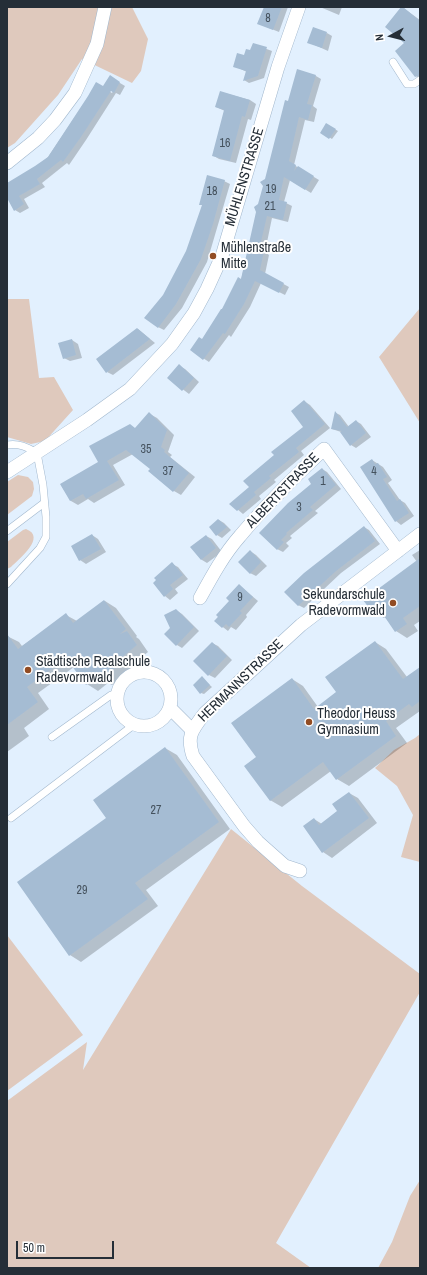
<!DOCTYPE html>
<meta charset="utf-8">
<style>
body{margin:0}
#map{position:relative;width:427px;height:1275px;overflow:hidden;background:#e2f0fe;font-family:"Archivo Narrow",sans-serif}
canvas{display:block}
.frame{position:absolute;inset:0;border:8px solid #252e37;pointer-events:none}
.north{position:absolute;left:371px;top:16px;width:40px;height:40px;-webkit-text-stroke:3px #fff;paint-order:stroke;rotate:263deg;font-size:11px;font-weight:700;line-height:16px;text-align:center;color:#252e37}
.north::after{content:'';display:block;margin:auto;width:14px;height:18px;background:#252e37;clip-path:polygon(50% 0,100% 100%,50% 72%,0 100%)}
.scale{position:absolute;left:16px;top:1241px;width:98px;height:18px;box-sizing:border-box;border:2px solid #252e37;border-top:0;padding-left:5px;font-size:12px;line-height:14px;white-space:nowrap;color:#252e37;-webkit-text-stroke:3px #fff;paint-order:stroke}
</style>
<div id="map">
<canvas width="427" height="1275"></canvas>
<div class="frame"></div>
<div class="north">N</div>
<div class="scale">50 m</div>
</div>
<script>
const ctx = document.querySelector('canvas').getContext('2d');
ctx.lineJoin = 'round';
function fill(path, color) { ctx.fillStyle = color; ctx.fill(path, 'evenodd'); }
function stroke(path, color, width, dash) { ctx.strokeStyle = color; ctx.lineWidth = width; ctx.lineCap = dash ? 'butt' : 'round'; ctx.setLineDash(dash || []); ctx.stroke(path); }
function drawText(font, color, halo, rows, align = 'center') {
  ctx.font = font + ' "Archivo Narrow",sans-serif'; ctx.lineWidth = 4; ctx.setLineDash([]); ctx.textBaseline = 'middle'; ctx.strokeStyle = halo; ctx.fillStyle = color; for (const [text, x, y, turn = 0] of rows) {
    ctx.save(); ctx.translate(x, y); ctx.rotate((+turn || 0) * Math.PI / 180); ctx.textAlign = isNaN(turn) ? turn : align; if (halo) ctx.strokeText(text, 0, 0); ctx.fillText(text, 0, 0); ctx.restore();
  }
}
fill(new Path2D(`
 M7,7H132L148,39L141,71L132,83L82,59L58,95L15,143L7,148Z
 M7,299H29L39,378L54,377L73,410L45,441L31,444L7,437Z
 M420,308V423L379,357Z
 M18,475L28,477L33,482L34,489L32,496L7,515V482Z
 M26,529C47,537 19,559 11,567L7,569V542L23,530Z
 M420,734V862L401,857L413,815L397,786L375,768L394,750L415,738Z
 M231,829L302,886L420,974V992L276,1243L311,1268H7V1101L87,1042L83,1070Z
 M7,935L83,1035L7,1091Z
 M420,1180V1268H378L392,1242L410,1196Z`), '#dfc9bd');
fill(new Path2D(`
 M265,7H288L279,32L264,26Z
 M320,7H342L339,15Z
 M402,7L420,20V79L416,76L405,42Z
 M327,33L332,36L328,51L308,42Z
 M253,44L272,51L264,78L249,83L244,80L247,72L234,66L251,52Z
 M298,71L316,76L321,79L313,106L317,109L314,122L305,120L294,165L319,180L311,193L290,180L284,202L292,206L288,222L272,218L265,252L269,255L265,274L289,287L285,295L261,283L250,307L231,337L229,335L209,362L191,350L202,340L241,280L266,179Z
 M110,77L125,86L120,95L116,93L86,140L69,165L67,163L42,183L45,187L24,199L29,208L20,213L15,210L7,196V184L36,167L48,157L97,84L112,93L113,91Z
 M221,92L250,100L256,104L251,120L248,119L236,163L219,159L214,156L225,111L216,107Z
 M329,126L338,131L332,139L321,132Z
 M224,181L230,184L207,262L182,308L164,330L158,327L164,295L187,251L203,206L201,204Z
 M138,329L155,343L113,375L107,372Z
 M72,340L78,344L82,358L70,361L64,358Z
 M179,366L185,369L199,382L189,394L168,378Z
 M304,401L310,405L330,428L301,451L304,455L274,480L276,482L259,496L261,499L243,514L231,504L250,488L304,427Z
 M336,413L340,415L349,427L356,421L361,424L371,437L356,448L351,445L341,432L332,429Z
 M150,414L157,418L174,435L168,452L172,455L170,457L195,477L181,495L174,491L151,469L133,454L113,465L125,485L94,503L88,499L78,505L71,501L61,485L99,463Z
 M372,460L383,467L392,480L388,483L400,500L405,503L414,516L401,525L396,521L362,467Z
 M322,469L327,472L341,489L315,511L318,513L290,536L292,538L286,543L289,546L283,552L277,549L262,534L313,484Z
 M219,520L224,523L231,530L222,538L217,535Z
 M364,527L369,530L380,544L341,573L304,608L298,605Z
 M92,535L98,539L106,552L86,564L80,560Z
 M206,536L212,539L222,552L207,563L202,560L192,547Z
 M420,550V621L414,625L418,631L407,638L396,631L385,617L384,618L372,611L417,562L412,555Z
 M250,551L256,555L267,566L256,576L250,573Z
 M172,564L178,567L188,579L175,589L178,593L170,600L165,596L157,580Z
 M239,585L258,601L246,615L247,617L236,630L231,627L228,631L215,621L230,601Z
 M105,601L116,608L137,636L136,637L139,639L148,652L132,665L134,668L112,685L108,683L98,691L87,684L74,667L38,693L49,709L24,728L29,736L7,752V636L19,642L22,646L66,615L77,621Z
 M176,610L182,614L199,631L182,648L177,645L165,634L171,628Z
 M375,642L386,649L407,677L420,668V711L396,728L407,743L349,786L337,779L331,771L282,807L270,800L257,757L292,679L303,686L318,707L338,692Z
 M212,643L218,646L232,660L215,678L209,675Z
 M202,678L212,687L204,694L201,693Z
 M165,748L177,755L230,829L146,890L158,906L81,962L70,955L107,818Z
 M349,793L358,798L377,823L332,858L323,852L314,819L322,824L339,811Z`), '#0003');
fill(new Path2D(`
 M264,7H282L273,30L257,24Z
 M401,7H403L420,21V75L415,77L395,51L404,43L385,27Z
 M313,27L327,32L322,48L307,43Z
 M253,43L267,47L258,76L243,81L246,71L233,67L237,53L244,55L246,49L250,50Z
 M297,69L316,75L307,104L312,105L308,120L299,117L289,161L296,165L294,171L298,166L314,176L305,190L284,177L279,200L287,202L283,220L267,216L259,250L264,251L260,270L284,283L279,293L255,281L244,304L225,334L223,333L203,360L190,350L199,337L202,339L221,309H222L238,277L241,279L256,212L254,207L258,204L263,186L260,182L265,179L285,100L288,101Z
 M110,75L120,82L114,93L111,91L81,137L63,162L61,160L37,179L40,184L19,196L24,204L14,211L7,198V183L35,166L48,157L88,96L96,82L110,90L103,86Z
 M220,91L250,100L245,117L242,116L230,161L212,156L224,110L215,107Z
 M326,123L336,129L329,139L320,133Z
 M207,175L225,180L213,224L201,259L176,304L158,328L144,318L163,295L186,251L202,205H199Z
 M137,328L150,339L106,373L96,359Z
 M72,339L76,355L63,359L58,343Z
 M179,364L194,378L182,391L167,378Z
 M304,400L325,424L296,448L299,452L269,476L271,478L254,492L256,495L237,511L229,504L249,487L243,481L274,455L271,452L303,427L291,411Z
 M335,411L347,427L356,420L366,433L350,446L340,432L342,431L331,429Z
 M149,412L167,430L161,447L165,450L164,452L189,473L173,492L148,471L150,469L126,450L107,461L119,480L86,499L83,494L70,501L60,484L98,462L89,446L130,424L135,428Z
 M372,459L375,464L378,463L387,477L383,479L397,501L400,499L409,513L395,522L360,467Z
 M322,468L336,485L310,507L313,510L286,533L287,534L281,540L284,542L277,550L259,533L288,503L311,484L308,479Z
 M218,519L227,527L216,536L209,527Z
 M364,526L375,541L336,571L298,606L284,592L304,573Z
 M92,534L101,549L79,561L71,546Z
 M206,535L216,548L201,560L190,547Z
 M250,550L261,562L250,574L238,562Z
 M420,558V606L403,618L407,624L395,632L378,607L372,612L363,600Z
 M172,562L183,575L170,585L173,589L164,597L153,583L156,580L154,578Z
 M239,584L253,597L240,611L242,613L229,627L226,624L222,628L214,621L218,617L216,615L229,601L226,598Z
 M104,600L126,629L120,634L127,631L137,645L121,658L123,662L99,679L97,677L86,685L66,658L27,687L38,702L7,725V634L18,649L66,613L73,623Z
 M176,609L194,627L176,646L164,634L170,628L164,615Z
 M375,641L403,679L420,667V701L412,707L409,704L386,721L396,736L336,780L323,762L270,801L244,766L256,757L231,723L292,678L314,709L336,692L325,677Z
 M212,642L227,656L208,676L193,661Z
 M202,676L210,685L200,694L193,685Z
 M165,747L219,822L135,883L148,899L69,956L17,882L106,818L93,800Z
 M349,792L369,818L322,853L303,826L314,818L319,825L337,811L332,804Z`), '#a5bcd3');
const lane = new Path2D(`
 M393,62L407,84H414L420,80
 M7,445C19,443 27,447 37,453L43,485L46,517V537L40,548L7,584
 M7,531L44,503
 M52,737L111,695L118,693
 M11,818L135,724`);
const street = new Path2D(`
 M7,163L38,138L55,120L75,93L97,44L105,7
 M7,472L87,420L130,389L172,344L194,313L207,289L222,256L278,67L299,7
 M200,598C212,576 224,554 240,536C266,505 295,476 324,449L398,551
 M117 699a27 27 0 1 1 54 0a27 27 0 1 1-54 0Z
 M170,708L192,730
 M300,871L285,866L258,842L244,826L193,756C186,735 193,729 205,713L301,625L420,534`);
stroke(lane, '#a1b7cd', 8);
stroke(street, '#a1b7cd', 14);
stroke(lane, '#fff', 7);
stroke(street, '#fff', 13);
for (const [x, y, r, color] of [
 [213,256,4,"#924c23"],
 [393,603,4,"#924c23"],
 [28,670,4,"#924c23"],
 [309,722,4,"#924c23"]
]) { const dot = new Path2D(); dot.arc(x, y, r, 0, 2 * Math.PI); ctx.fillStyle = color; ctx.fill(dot); stroke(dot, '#fff', 1.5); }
drawText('12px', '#45525e', null, [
 ["8",268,19],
 ["16",225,144],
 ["19",271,190],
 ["18",212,192],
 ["21",270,207],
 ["35",146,450],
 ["37",168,472],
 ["4",374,472],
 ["1",323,482],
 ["3",299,508],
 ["9",240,598],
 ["27",156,811],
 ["29",82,891]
]);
drawText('14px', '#252e37', '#fff', [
 ["MÜHLENSTRASSE",245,177,-73],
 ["ALBERTSTRASSE",283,491,-46],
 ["HERMANNSTRASSE",241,681,-44]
]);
drawText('14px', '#252e37', '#fff', [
 ["Mühlenstraße",221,248],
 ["Mitte",221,264],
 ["Sekundarschule",385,595,"right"],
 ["Radevormwald",385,611,"right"],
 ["Städtische Realschule",36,662],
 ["Radevormwald",36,678],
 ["Theodor Heuss",317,714],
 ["Gymnasium",317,730]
], 'left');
</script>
